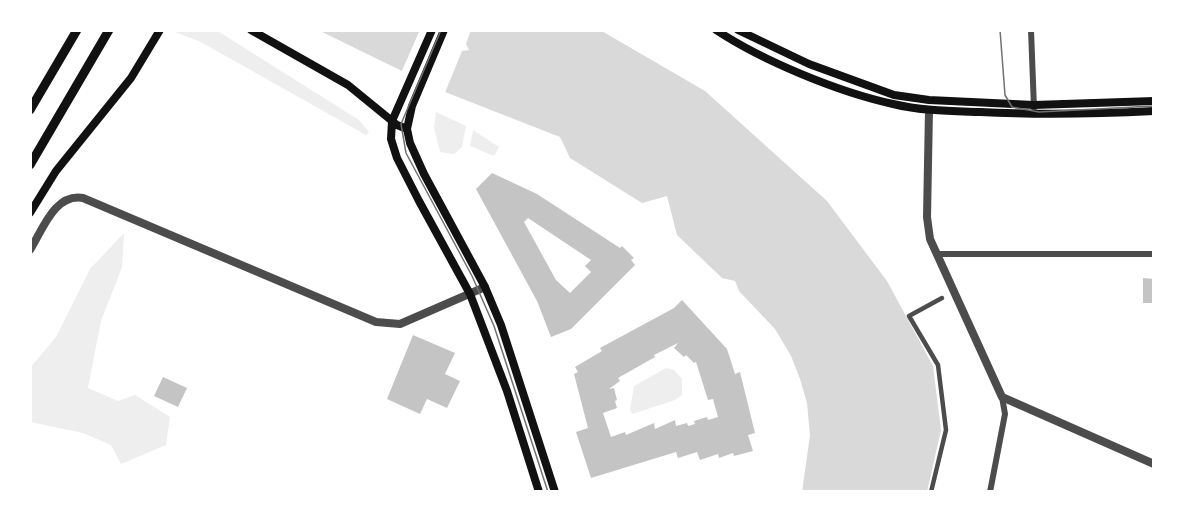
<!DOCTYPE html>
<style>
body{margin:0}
#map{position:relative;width:1184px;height:522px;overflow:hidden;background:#fff;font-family:Inter,sans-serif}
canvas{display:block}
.frame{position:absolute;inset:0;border:32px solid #fff;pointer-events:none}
</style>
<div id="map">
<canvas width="1184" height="522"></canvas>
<div class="frame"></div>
</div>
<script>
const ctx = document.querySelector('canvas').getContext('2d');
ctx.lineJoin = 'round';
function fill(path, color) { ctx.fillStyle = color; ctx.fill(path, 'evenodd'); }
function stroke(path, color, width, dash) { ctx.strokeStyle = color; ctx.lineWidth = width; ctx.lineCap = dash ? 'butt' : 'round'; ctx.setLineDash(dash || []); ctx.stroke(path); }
fill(new Path2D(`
 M177,30H216L359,120L369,132L366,135L199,41L175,32Z
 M436,112L466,126L462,147L454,154L440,152L434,128Z
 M473,130L499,147L494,156L470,146Z
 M124,233L122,267L101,321L88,388L118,401L135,395L170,417L166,445L121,464L111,445L83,433L30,422V368L56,337L90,269Z
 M666,368L674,370L682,379V395L675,400L632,414L630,410L634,386Z`), '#eee');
fill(new Path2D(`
 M318,30H600L705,91L827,201L887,281L933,366L941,430L927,492H802L810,435L807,403L800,379L791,356L775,329L739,291L735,281L722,278L677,235L667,196L642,203L570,158L560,137L445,92Z`), '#d9d9d9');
fill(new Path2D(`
 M416,30H471L466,44L469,50L462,51L444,95L401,73L419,32Z`), '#fff');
fill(new Path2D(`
 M492,173L537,194L620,248L622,246L634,258L631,260L635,265L571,329L551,337L537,301L476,189ZM528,218L591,260L585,266L591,272L570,293L556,280L524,222Z
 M1143,278L1154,279V303H1143Z
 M682,300L727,349L735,374L740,372L755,433L748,435L753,451L734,456L733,453L719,458L718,454L700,460L697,452L678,458L676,452L591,478L576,432L588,428L574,374L578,372L575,367L602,351L600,348L674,308ZM678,343L674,348L684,357L686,355L694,363L696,362L708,400L713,399L718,417L708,420L707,417L694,421L695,424L688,426L687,423L676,426L675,420L655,429L654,423L626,435L625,432L611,437L603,413L617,408L615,401L617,400L614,388L609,389L620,381L618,378L655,357L654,355Z
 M413,335L455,353L445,374L460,381L447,408L427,399L420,414L387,399Z
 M163,377L187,388L178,407L154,396Z`), '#c4c4c4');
stroke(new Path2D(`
 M931,492L946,430L938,365L909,316L942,298`), '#4c4c4c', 4.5);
stroke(new Path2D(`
 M1031,30L1034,108
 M936,254H1154
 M990,492L1005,414L1002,397`), '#4c4c4c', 6);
stroke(new Path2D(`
 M929,110L927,217L930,239L1002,397L1154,464
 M30,250C43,229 55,193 83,198L376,322L400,324L485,287`), '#4c4c4c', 8);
stroke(new Path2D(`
 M251,30L348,85L397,125L407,129
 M432,30L392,121L391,139L397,158L419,201L470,294L507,391L539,492
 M444,30L412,106L407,129L410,143L424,174L485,287L501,325L555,492
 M716,30C763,61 838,92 893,104C922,111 951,111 980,112C1039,115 1095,114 1154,111
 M738,30L809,64L894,95L929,100L1034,105L1154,101
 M30,213L56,171L131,78L160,30`), '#111', 8);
stroke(new Path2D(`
 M30,110L77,30
 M30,165L109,30`), '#111', 9);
stroke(new Path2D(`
 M441,30L401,124L406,153L472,276L494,326L548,492
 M1000,30L1005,95L1012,107L1039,112L1154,106`), '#707070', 1.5);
</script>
